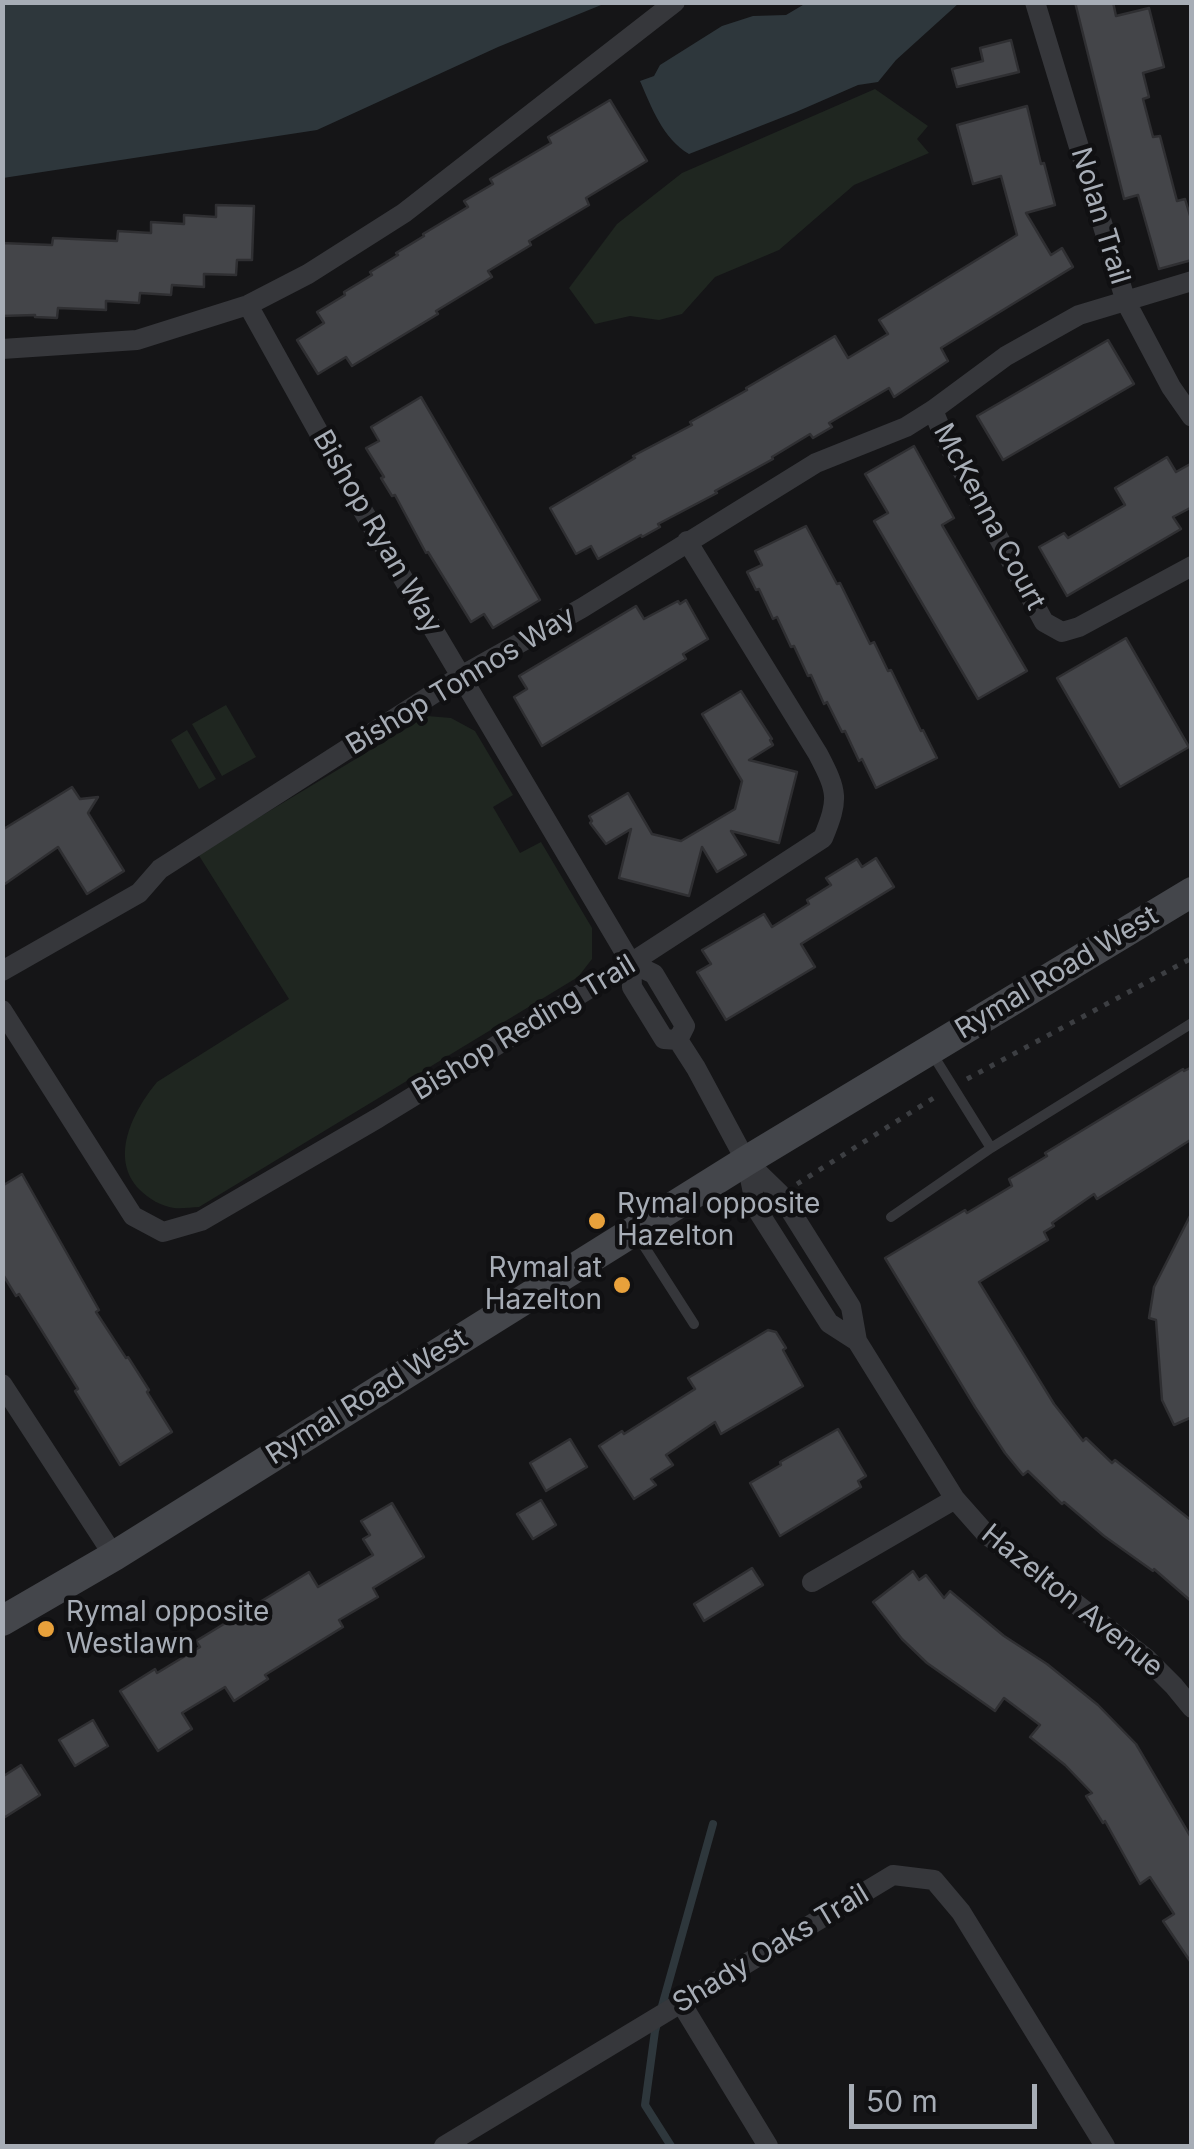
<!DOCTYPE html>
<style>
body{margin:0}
#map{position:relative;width:1194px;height:2149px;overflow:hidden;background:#151517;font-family:Inter,sans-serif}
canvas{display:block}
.frame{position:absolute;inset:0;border:5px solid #a7adb6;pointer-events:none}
.scale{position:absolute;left:849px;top:2084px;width:188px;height:45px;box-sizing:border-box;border:5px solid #a7adb6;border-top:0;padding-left:12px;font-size:30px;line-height:35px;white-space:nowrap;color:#a7adb6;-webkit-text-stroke:8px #101012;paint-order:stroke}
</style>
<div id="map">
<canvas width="1194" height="2149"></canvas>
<div class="frame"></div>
<div class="scale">50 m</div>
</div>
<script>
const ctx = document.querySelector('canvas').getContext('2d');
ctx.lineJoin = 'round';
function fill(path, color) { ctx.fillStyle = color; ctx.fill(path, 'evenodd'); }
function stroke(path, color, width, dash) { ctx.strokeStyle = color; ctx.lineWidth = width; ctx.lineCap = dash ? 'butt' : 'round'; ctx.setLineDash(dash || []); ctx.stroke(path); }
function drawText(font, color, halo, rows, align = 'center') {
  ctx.font = font + ' Inter,sans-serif'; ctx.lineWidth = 9; ctx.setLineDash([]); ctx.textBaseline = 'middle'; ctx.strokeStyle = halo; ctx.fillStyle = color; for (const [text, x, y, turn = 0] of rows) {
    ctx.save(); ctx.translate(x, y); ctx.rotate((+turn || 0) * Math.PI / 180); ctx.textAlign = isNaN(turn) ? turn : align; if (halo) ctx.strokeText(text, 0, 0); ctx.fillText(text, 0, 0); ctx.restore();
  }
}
fill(new Path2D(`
 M875,89L928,126L917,139L929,153L854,185L779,250L715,277L682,314L659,320L630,316L595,324L569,288L617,224L682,173Z
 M226,705L256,757L222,776L192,724Z
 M427,716L451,718L475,731L513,795L493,807L520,853L541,842L592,928V959L578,977L199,1207C191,1207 182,1209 174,1208C161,1206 149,1199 140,1190C108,1158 134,1110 157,1082L289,999L198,854Z
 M187,730L216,779L199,789L171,740Z`), '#1f2620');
fill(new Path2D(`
 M3,2H606V3L498,47L317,130L3,178Z
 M808,2L959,3L896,60L878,82L858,85L796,112L689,154C663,139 651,106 640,81L654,76L660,65L722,26L753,16L786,15Z`), '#2e373c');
stroke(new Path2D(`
 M671,2146L645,2105L655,2031L713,1824`), '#2e373c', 8);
const building = new Path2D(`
 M1075,2H1113L1116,16L1149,8L1164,67L1143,73L1149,97L1143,99L1153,137L1160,136L1177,201L1185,199L1192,222V260L1159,269L1138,195L1124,199Z
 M1011,40L1019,72L957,87L952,69L983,61L980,48Z
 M610,100L647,161L586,198L589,205L529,241L531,245L488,271L492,277L436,311L438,314L352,366L346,357L318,374L297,340L324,323L317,312L345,295L344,292L372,275L370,272L398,255L396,253L424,236L423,234L468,207L464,201L493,184L490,179L551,143L548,137Z
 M1027,106L1041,164L1044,163L1055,205L1026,213L1051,255L1062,248L1073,267L941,348L948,361L894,397L889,388L829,423L832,427L813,438L810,434L772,457L773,459L715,491L717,493L658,524L660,527L642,537L641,535L598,559L591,546L576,554L550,508L635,458L633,456L692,425L690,422L747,390L746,388L835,336L848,358L888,334L879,320L1017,235L1001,176L973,184L957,125Z
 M216,205L254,206L252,260H237L236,275L204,274V287L172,285L171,295L140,293L139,303L106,301V310L58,308L57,318L35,317V315L2,316V243L52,245L53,238L117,241L118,231L151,233V222L184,224V215L216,217Z
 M1108,340L1134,384L1003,460L977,416Z
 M421,397L540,600L493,628L484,614L471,622L428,552L426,553L395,495L392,496L381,478L384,477L366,448L379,441L371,427Z
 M914,446L954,518L942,525L1027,671L978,699L874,521L888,513L865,474Z
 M1167,457L1176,472L1192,463V507L1173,517L1181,529L1067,596L1039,547L1064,533L1068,538L1125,505L1115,488Z
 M806,526L837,584L840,583L870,644L874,642L888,671L891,670L921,731L923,730L937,758L876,788L862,759L859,761L845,731L842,732L827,702L824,704L811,675L808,676L794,646L791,647L777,617L773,619L759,589L756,590L747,572L762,565L755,551Z
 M686,600L708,639L683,654L686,659L542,746L514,697L527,689L519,676L636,606L644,619L678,601L680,604Z
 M1126,638L1189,747L1120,787L1057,678Z
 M741,691L772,739L770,740L773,745L749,760L797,772L779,843L731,831L746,855L717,872L702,847L689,896L619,878L631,829L606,844L590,823L592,821L589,816L628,793L652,834L681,841L735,809L742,781L702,714Z
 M72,787L80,799L98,797L88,813L124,871L87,894L58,847L2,886V830Z
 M876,858L894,887L801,944L815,967L726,1020L697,972L711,964L702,950L764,914L772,927L809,904L807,900L831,885L826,878L857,859L862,867Z
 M1192,1067V1139L1097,1199L1094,1194L1052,1223L1054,1226L1044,1232L1048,1240L979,1282L1054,1404L1083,1441L1086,1438L1112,1463L1115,1460L1192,1521V1602L1154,1569L1153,1571L1104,1536L1064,1502L1062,1504L1028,1471L1023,1475L1005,1453L975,1407L885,1258L965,1210L967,1213L1012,1186L1009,1179L1047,1156L1045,1153L1183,1069L1184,1071Z
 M22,1174L99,1310L96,1312L126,1358L128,1357L149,1390L147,1392L172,1432L120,1465L75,1391L78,1389L19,1294L16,1296L2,1273V1186Z
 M1192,1212V1417L1174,1425L1162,1400L1156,1320L1149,1318L1154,1287Z
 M768,1330L776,1332L786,1348L783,1350L803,1386L721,1434L715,1422L666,1455L673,1465L651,1479L656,1485L634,1499L599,1446L622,1431L624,1434L695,1389L688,1378Z
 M838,1429L866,1476L858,1481L861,1487L780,1536L750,1483L781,1465L780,1462Z
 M570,1439L587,1467L546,1491L530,1463Z
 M541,1500L556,1525L533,1539L517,1514Z
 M392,1503L424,1557L373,1588L378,1597L339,1620L343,1627L265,1675L268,1679L234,1701L225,1687L182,1713L192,1729L158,1751L120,1691L155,1669L157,1673L200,1647L196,1641L309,1572L318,1587L373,1555L363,1539L370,1535L361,1521Z
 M752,1568L763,1585L704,1621L694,1604Z
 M913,1571L919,1580L926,1575L944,1598L950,1591L1004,1636L1047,1664L1098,1705L1136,1744L1192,1839V1964L1163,1921L1174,1914L1150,1877L1140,1884L1105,1821L1103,1823L1086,1796L1092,1793L1065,1765L1030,1737L1040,1725L1004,1698L995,1711L927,1663L902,1639L873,1602Z
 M93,1720L108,1746L75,1766L59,1740Z
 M21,1765L40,1795L2,1819V1777Z`);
fill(building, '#444549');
stroke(building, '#2f2f32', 2.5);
stroke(new Path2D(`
 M967,1079L1192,958
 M797,1184L940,1094`), '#3c3e42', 5, [5, 8]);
stroke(new Path2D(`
 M933,1055L991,1148L1192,1023
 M891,1217L991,1148
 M637,1235L694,1324`), '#36373b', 10);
stroke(new Path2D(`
 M1035,2L1126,302L1171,387L1192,417
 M248,305L353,494L631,963L632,987L664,1039L678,1040
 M2,349L137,340L248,305L308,274L404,213L675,2
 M933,410L944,437L1044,622L1062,632L1079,627L1192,566
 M631,963L654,974L685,1026L678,1040
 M2,971L139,893L160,869L461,676L582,608L816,463L906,427L933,410L1006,356L1079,315L1192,281
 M2,1010L133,1216L163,1232L201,1221L378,1118L631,963L823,838C839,799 838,792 818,754L687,541
 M678,1040L696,1068L746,1161L780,1194L851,1307L857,1341L955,1499L986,1534L1147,1659L1174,1686L1192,1708
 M747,1163L756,1208L829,1323L857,1341
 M2,1384L114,1556
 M812,1582L955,1499
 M681,2003L768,2146
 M444,2146L893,1875L934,1880L961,1912L1105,2146`), '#36373b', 20);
stroke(new Path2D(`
 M2,1621L114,1556L746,1161L1192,892`), '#44464b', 30);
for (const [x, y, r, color] of [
 [597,1221,10,"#e8a13b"],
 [622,1285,10,"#e8a13b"],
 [46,1629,10,"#e8a13b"]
]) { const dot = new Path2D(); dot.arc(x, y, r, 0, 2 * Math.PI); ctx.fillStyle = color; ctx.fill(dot); stroke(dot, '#101012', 4); }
drawText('28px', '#a7adb6', '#101012', [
 ["Nolan Trail",1100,216,73],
 ["McKenna Court",989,517,62],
 ["Bishop Ryan Way",377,532,60],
 ["Bishop Tonnos Way",461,681,-31],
 ["Rymal Road West",1057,973,-31],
 ["Bishop Reding Trail",524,1028,-31],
 ["Rymal Road West",367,1397,-32],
 ["Hazelton Avenue",1072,1601,39],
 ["Shady Oaks Trail",771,1949,-31]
]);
drawText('28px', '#a7adb6', '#101012', [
 ["Rymal opposite",617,1205],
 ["Hazelton",617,1237],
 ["Rymal at",602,1269,"right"],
 ["Hazelton",602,1301,"right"],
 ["Rymal opposite",66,1613],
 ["Westlawn",66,1645]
], 'left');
</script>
